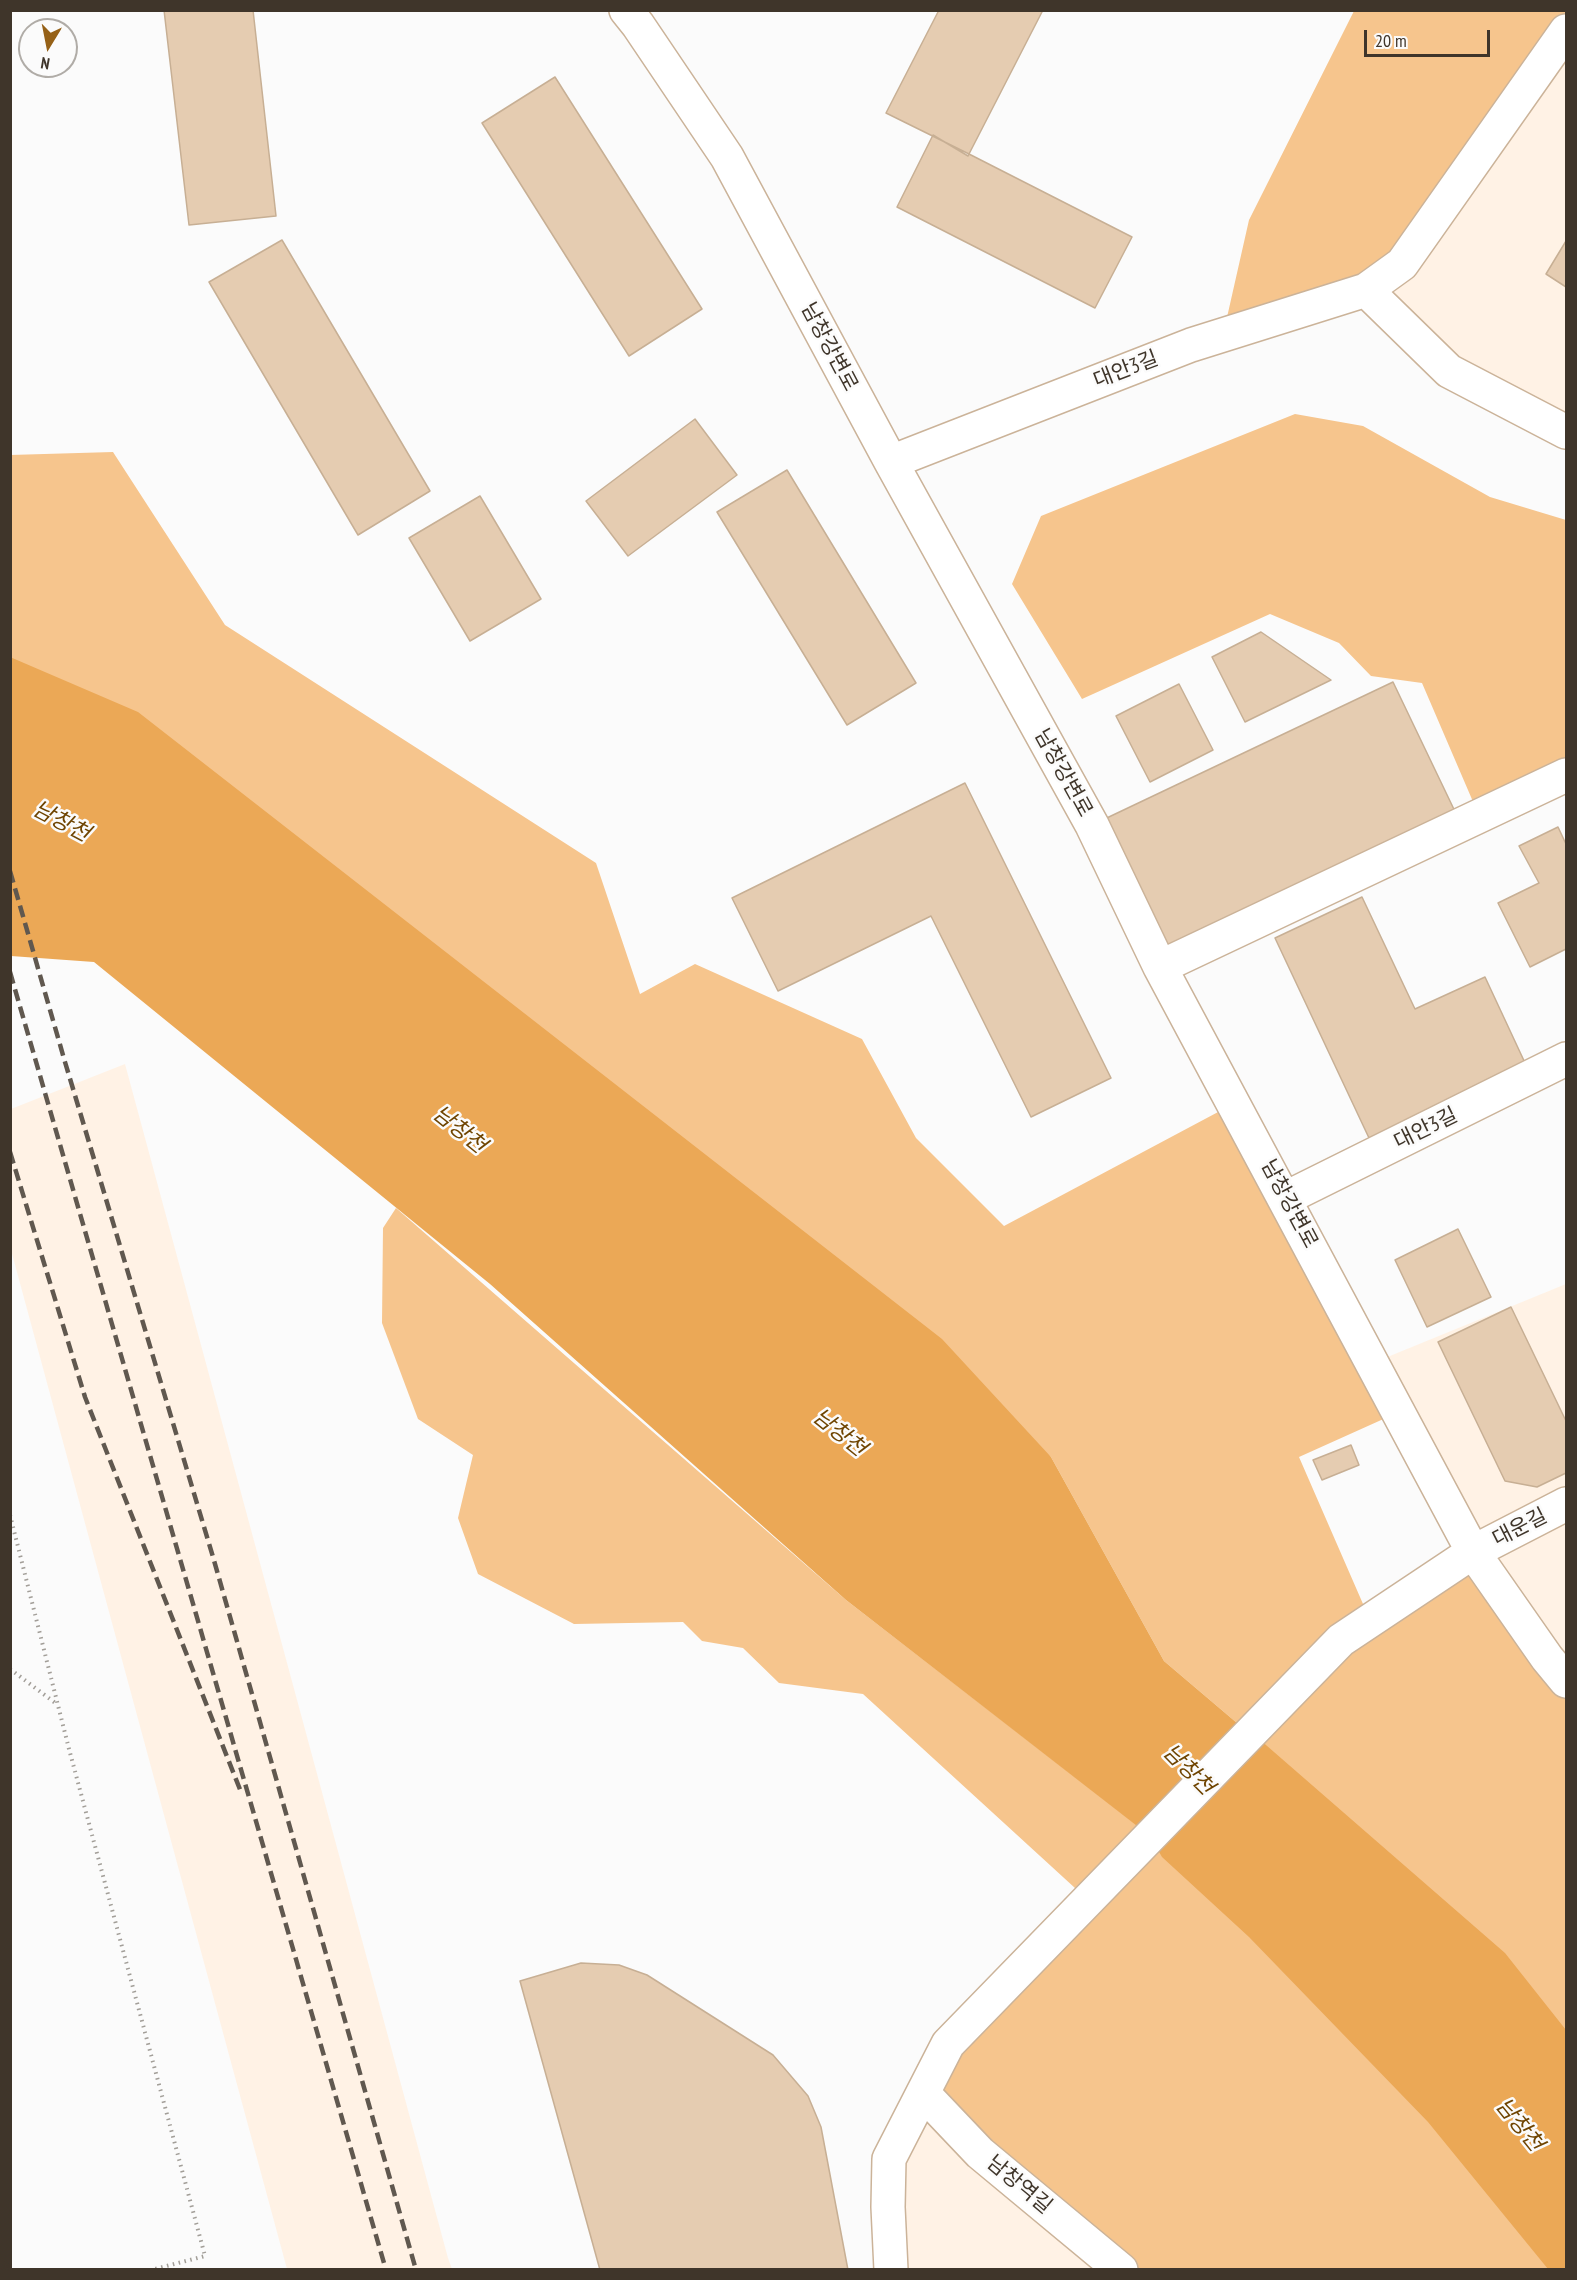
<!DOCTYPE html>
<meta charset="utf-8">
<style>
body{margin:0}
#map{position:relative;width:1577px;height:2280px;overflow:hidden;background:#fbfbfb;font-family:"PT Sans Narrow",sans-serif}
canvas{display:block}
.frame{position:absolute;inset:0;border:12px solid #3f352a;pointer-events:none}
.north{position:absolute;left:18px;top:18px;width:60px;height:60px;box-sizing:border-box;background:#fbfbfb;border:2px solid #b0aca7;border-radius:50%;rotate:190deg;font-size:16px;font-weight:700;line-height:24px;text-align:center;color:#3f352a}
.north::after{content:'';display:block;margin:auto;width:21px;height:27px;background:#966117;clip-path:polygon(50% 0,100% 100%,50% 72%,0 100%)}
.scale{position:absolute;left:1364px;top:30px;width:126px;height:27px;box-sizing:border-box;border:3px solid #3f352a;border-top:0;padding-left:8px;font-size:18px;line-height:21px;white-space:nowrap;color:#3f352a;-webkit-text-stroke:4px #fbfbfb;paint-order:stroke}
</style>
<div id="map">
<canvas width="1577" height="2280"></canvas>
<div class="frame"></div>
<div class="north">N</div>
<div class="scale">20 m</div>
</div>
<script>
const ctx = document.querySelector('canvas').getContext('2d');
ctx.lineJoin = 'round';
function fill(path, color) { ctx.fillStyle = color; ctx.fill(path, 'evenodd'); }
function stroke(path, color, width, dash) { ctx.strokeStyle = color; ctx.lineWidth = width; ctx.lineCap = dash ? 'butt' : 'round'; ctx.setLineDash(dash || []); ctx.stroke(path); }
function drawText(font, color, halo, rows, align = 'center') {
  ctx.font = font + ' "PT Sans Narrow","Noto Sans KR",sans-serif'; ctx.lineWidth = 5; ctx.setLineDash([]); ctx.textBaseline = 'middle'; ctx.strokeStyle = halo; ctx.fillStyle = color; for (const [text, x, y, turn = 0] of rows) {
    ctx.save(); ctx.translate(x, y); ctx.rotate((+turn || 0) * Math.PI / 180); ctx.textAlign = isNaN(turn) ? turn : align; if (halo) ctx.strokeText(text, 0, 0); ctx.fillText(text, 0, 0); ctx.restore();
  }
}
fill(new Path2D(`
 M1566,31V432L1449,371L1366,290Z
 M125,1064L448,2258L452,2269H287L11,1250V1109Z
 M1566,1284V1681L1547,1658L1385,1358Z
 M923,2093L1121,2269H892L888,2207Z`), '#fff2e5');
fill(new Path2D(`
 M1354,11H1566V31L1402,264L1223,335L1249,220Z
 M1295,414L1363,426L1490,497L1566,520V761L1474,804L1422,683L1371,676L1339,643L1270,614L1082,699L1012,584L1041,516Z
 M113,452L225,625L596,863L640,994L695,964L862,1039L916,1138L1004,1226L1235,1103L1399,1412L1299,1457L1370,1620L1473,1552L1566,1681V2269H1121L923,2093L1087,1899L863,1694L779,1683L743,1648L702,1641L683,1622L574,1624L478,1574L458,1518L473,1455L418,1419L382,1323L383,1228L396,1208L846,1600L1150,1835L1237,1723L1164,1661L1051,1457L11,664L10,455Z`), '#f6c58d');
fill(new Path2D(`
 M10,657L138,712L942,1339L1051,1457L1164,1661L1237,1723L1251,1732L1505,1953L1566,2030V2269H1548L1428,2122L1249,1937L1162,1857L1150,1836L846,1600L490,1284L94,962L11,956Z`), '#eba856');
const building = new Path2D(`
 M164,10H253L276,216L189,225Z
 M939,10H1043L969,154L886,113Z
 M555,77L702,309L629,356L482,123Z
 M933,135L968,156L969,154L1132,237L1095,308L897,207Z
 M282,240L430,491L358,535L209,282Z
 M1566,241V287L1546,274Z
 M695,419L737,475L628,556L586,501Z
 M787,470L916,683L847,725L717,512Z
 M480,496L541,599L470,641L409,538Z
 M1261,632L1331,680L1245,722L1212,657Z
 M1393,682L1461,824L1160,967L1092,825Z
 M1179,684L1213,750L1150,782L1116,716Z
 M965,783L1111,1078L1031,1117L931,916L778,991L732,898Z
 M1558,827L1566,844V949L1530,967L1498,903L1539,883L1519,846Z
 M1362,897L1415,1009L1485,977L1526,1065L1369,1138L1275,938Z
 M1458,1229L1491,1297L1427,1327L1395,1260Z
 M1511,1307L1566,1421V1473L1537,1487L1505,1481L1438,1342Z
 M1351,1445L1359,1465L1322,1480L1313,1460Z
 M581,1963L619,1965L647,1975L773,2055L808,2096L821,2127L848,2270H600L520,1981Z`);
fill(building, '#e5ccb1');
stroke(building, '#c7af94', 1.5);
const minor = new Path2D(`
 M626,10L638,25L727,157L891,462L1092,825L1160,967L1473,1552L1341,1640L948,2044L889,2159L888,2207L891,2270
 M1566,31L1402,264L1366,290L1449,371L1566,432
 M891,462L1191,345L1366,290
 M1160,967L1566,775
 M1286,1198L1566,1059
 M1566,1504L1473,1552L1547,1658L1566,1681
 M923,2093L980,2153L1121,2270`);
stroke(minor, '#cbb399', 36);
stroke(new Path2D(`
 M10,1515L69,1749L205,2256L151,2270
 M10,1669L58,1705`), '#a29e98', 4, [1.5, 4.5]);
stroke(minor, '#fff', 33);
stroke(new Path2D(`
 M10,871L65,1062L213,1557L416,2270
 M10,972L386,2270
 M10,1152L85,1397L241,1792`), '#60584f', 4.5, [12, 6]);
drawText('21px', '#3f352a', '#fbfbfb', [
 ["남창강변로",829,347,62],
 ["대안3길",1126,370,-21],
 ["남창강변로",1063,773,61],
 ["대안3길",1426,1129,-26],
 ["남창강변로",1289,1204,62],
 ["대운길",1520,1528,-27],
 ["남창역길",1019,2185,40]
]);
drawText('italic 22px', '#6f4400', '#fbfbfb', [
 ["남창천",61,822,28],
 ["남창천",459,1130,39],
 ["남창천",839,1433,39],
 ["남창천",1188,1770,45],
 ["남창천",1519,2125,51]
]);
</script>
